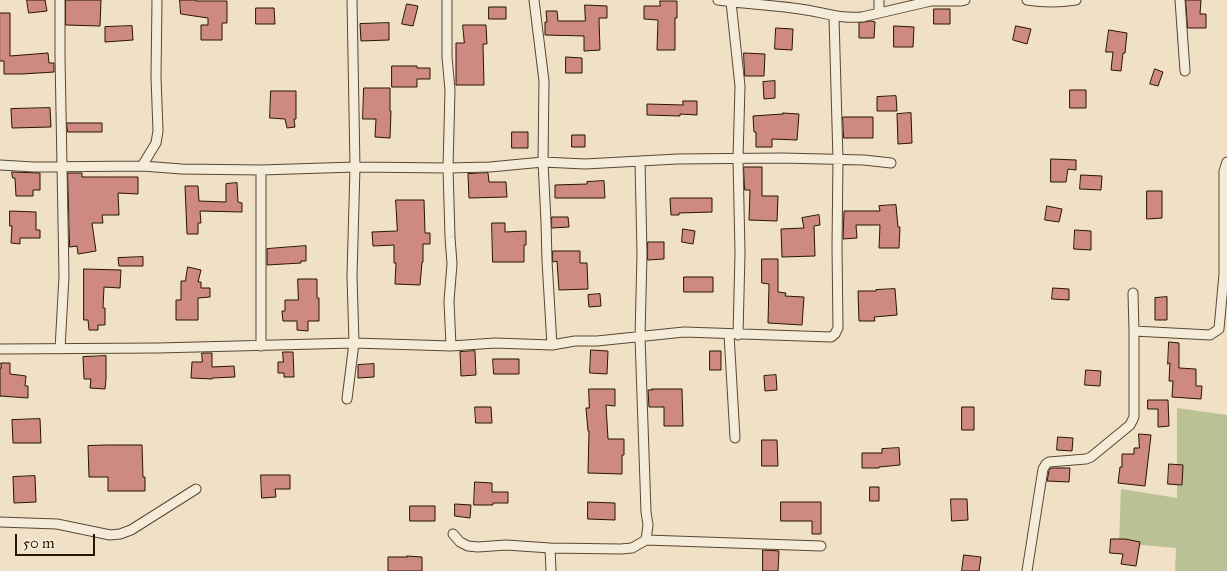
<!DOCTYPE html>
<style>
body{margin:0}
#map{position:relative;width:1227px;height:571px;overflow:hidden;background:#f0e0c5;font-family:"IM FELL Great Primer",serif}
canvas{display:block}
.scale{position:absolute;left:15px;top:534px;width:80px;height:22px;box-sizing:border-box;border:2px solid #271500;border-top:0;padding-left:6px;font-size:15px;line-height:18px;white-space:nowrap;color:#271500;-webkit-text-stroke:4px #f5ebd9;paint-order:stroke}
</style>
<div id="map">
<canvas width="1227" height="571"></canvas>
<div class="scale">50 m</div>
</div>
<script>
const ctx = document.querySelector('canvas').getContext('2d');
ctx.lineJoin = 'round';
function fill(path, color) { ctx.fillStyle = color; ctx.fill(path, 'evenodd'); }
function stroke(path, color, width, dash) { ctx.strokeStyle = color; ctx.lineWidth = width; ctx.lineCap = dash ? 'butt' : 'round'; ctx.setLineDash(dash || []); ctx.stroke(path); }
fill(new Path2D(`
 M1177,408L1227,415V571H1175L1176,548L1119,543L1121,489L1177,498Z`), '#bac295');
const building = new Path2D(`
 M27,0H45L47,11L29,13Z
 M66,0H101L100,26L66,25Z
 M180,0H196V1H227V23H222V40H201V25H208V18L181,14Z
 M1186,0H1201L1200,14H1206V28H1188Z
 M660,1H677V18H675V50H657L658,20L644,19V6H660Z
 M407,4L418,6L413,26L402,24Z
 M585,5L607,6V18H599L600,50L584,51V36L545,35V22H547L546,11H557L558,21H585Z
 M489,7H506V19H489Z
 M256,8H274L275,24H256Z
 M934,9H950V24H934Z
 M0,13H10V56L48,53L49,63H54V72L22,74H4V61H0Z
 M871,21L875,22L874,38H859V23Z
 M389,23V40L361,41L360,24Z
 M463,25H486L487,44H483L484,85H456V43H464Z
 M132,26L133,40L105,42V27Z
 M894,26L914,27L913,47H894Z
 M1016,26L1031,29L1027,44L1013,40Z
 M776,28L793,29L792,50L775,49Z
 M1109,30L1127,33L1125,53H1123L1121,71L1111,70L1113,52H1106Z
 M744,53L765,54L764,76H745Z
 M566,57L582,58V73H566Z
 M392,66H417V68H430V79H417V87H392Z
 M1155,69L1163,72L1158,86L1150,84Z
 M775,81V98L764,99L763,82Z
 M364,88H390V111H391L390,138L375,137L376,119H363Z
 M1070,90H1086V108H1070Z
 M271,91H296V119H294L295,127L287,128L285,119L270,118Z
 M896,96L897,111H877V97Z
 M683,101H697V115L680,114V116L647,115V104L683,105Z
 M50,108L51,127L12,128L11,109Z
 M783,113L799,114L797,140L772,139V147H756V132H754L753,116L783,114Z
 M911,113L912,143L898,144L897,114Z
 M843,117H873V138H844Z
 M67,123H102V132H68Z
 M512,132H528V148H512Z
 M572,135H585V147H572Z
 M1051,159L1076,160V170L1068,169L1066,182H1051Z
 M744,167H762V196H778L777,221L749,220L750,190H745Z
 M12,172L40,173V190H33V196H16L15,178H13Z
 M68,173H82V177H138V194L118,193L119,215H102L103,223H92L96,251L78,254L77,246L70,247Z
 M488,173L489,182H506L507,197L469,198L468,174Z
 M1081,175L1102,176L1101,190L1080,189Z
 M604,181L605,198H555V185L587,184V182Z
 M237,183L238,202L242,203V212L200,211L201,223H198V234H187L185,186H198L199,201L226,202V184Z
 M1147,191H1162V218L1147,219Z
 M672,198H712V212L679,213V215H671L670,199Z
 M396,200H424L425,233H430V244H423V262H422L420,285L395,284L396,263H394V245L373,246L372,232L397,231Z
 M896,205L898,227H900L899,248H879L880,225H856L857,238L843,239L844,211H880L879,206Z
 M1047,206L1062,209L1059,222L1045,220Z
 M10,211L36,212V230H40V238H20V244L11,243L12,226H10Z
 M819,215L820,225L814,226L815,256L782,257L781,229L804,228L802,218Z
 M552,217H568L569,227L552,228Z
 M492,223H505V232L526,231V245H524V262H493Z
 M683,229L695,231L693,244L682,242Z
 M1075,230L1091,231V250L1074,249Z
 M648,242H664V259L648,260Z
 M306,246V261H301V263L267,265V249Z
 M553,251H580V263H587L588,289L559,290L557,261L553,262Z
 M143,257V266H119L118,258Z
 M762,259H778V292L786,293L785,296L804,297L802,325L768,323L769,284L762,283Z
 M188,267L201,270L198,282H201V288H210V297L198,298V320H176V300H181V281H185Z
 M84,269L121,270L120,288L104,287L103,308H105V325H98V330H89L88,320H84Z
 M684,277H713V292H684Z
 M298,279H317V298H319V321H308V331L297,330V321H283L282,311H285V300H298Z
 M1053,288L1069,289V300L1052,299Z
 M895,289L897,315L874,317L875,321H859L858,291H876V290Z
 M600,294L601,306L589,307L588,295Z
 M1167,297V320H1155V298Z
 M1169,342L1179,343V368L1196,369V386H1202L1201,399L1172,397L1173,381H1169L1170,363L1168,364Z
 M591,350L608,351L607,374L590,373Z
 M475,351L476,375L461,376L460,352Z
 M710,351H721V370H710Z
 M283,352H293L294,377H284V373H278V362H283Z
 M202,353H212V367L234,366L235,377L212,378V379L191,378L192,362H202Z
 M106,356V379L105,389L90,388L91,379H84L83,357Z
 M493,359H519V374H494Z
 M1,363H10V374L26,376L25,386H28V398L0,396V368H1Z
 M374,364V377L358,378V365Z
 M1086,370L1101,371L1100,386L1085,385Z
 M776,375L777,390L765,391L764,376Z
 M589,389H615V406L606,405L608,439H624V455H622V474L588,473L589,431H588L586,408H589Z
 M652,389H682L683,426H664V407H649L648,390H652Z
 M1148,400H1168L1169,426L1158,427V409H1148Z
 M475,407H491L492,423H476Z
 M962,407H974V430H962Z
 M40,419L41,443H13L12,420Z
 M1139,434L1151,435L1145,486L1118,483L1120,467H1122V454H1134V448H1139Z
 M1058,437L1073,438L1072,451L1057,450Z
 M762,440H777L778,466H762Z
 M105,445H142L143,477H145V491H108V477H89L88,446Z
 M899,448L900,465L879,467V468H862V453H882V449Z
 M1169,464L1183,465L1182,485L1168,484Z
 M1051,468H1070L1069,482L1047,481L1049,471Z
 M261,475H290V489H275L276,497L262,498Z
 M35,476L36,502L14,503L13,477Z
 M475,482L492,483V492H508V503H493V505H474Z
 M870,487H879V501H870Z
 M951,499H967L968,520L952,521Z
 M588,502L615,503V520L588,519Z
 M781,502H821V534H812V521H781Z
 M455,504L471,505L470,518L455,516Z
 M410,506H435V521H410Z
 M1111,539H1125L1140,542L1136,566L1121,564L1123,554L1110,553Z
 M763,550L779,551L778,571H763Z
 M964,555L981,557L979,571H962Z
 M407,556L422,557V571H388V557H407Z`);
fill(building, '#ce8982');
stroke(building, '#271500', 1);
const minor = new Path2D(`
 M60,0V56L64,276L60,349
 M447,0V57L450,90L448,168L450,237L452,264L449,301L451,346
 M534,0L544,81L543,162L546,222L547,261L552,345
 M718,0C745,4 773,5 800,9C823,12 838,19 862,17L931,1H960L965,0
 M1027,0C1045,3 1058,3 1076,0
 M1180,0L1185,71
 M731,2L740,86L738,159L740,253L738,335
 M879,13V0
 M640,161L642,254L640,337L646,512L648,525L646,540
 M0,165L34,167L142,166L182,169L261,170L355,167L448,168L490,167L543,162L585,164L677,159L782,158L864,160L891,163
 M142,166L156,143L158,131L156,77L157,0
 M261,170V346
 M1134,331L1210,335L1219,329L1224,274V171L1227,162
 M729,334L735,438
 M0,349L158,348L354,343L451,346L495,343L552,345L575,341H597L684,332L831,337L835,334L838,328L837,246L838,160L834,17
 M347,399L354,343L352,276L355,167L352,0
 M0,522L57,524L110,535L120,534L131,530L196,489
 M453,534L460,542L468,546L478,547L506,545L550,548L621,549L632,548L646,540L821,546
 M550,548L551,571
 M1027,571L1043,469L1046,464L1049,462L1086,459L1091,457L1130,425L1134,417V331L1133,293`);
stroke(minor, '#594831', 11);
stroke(minor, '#f5ebd9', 9);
</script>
